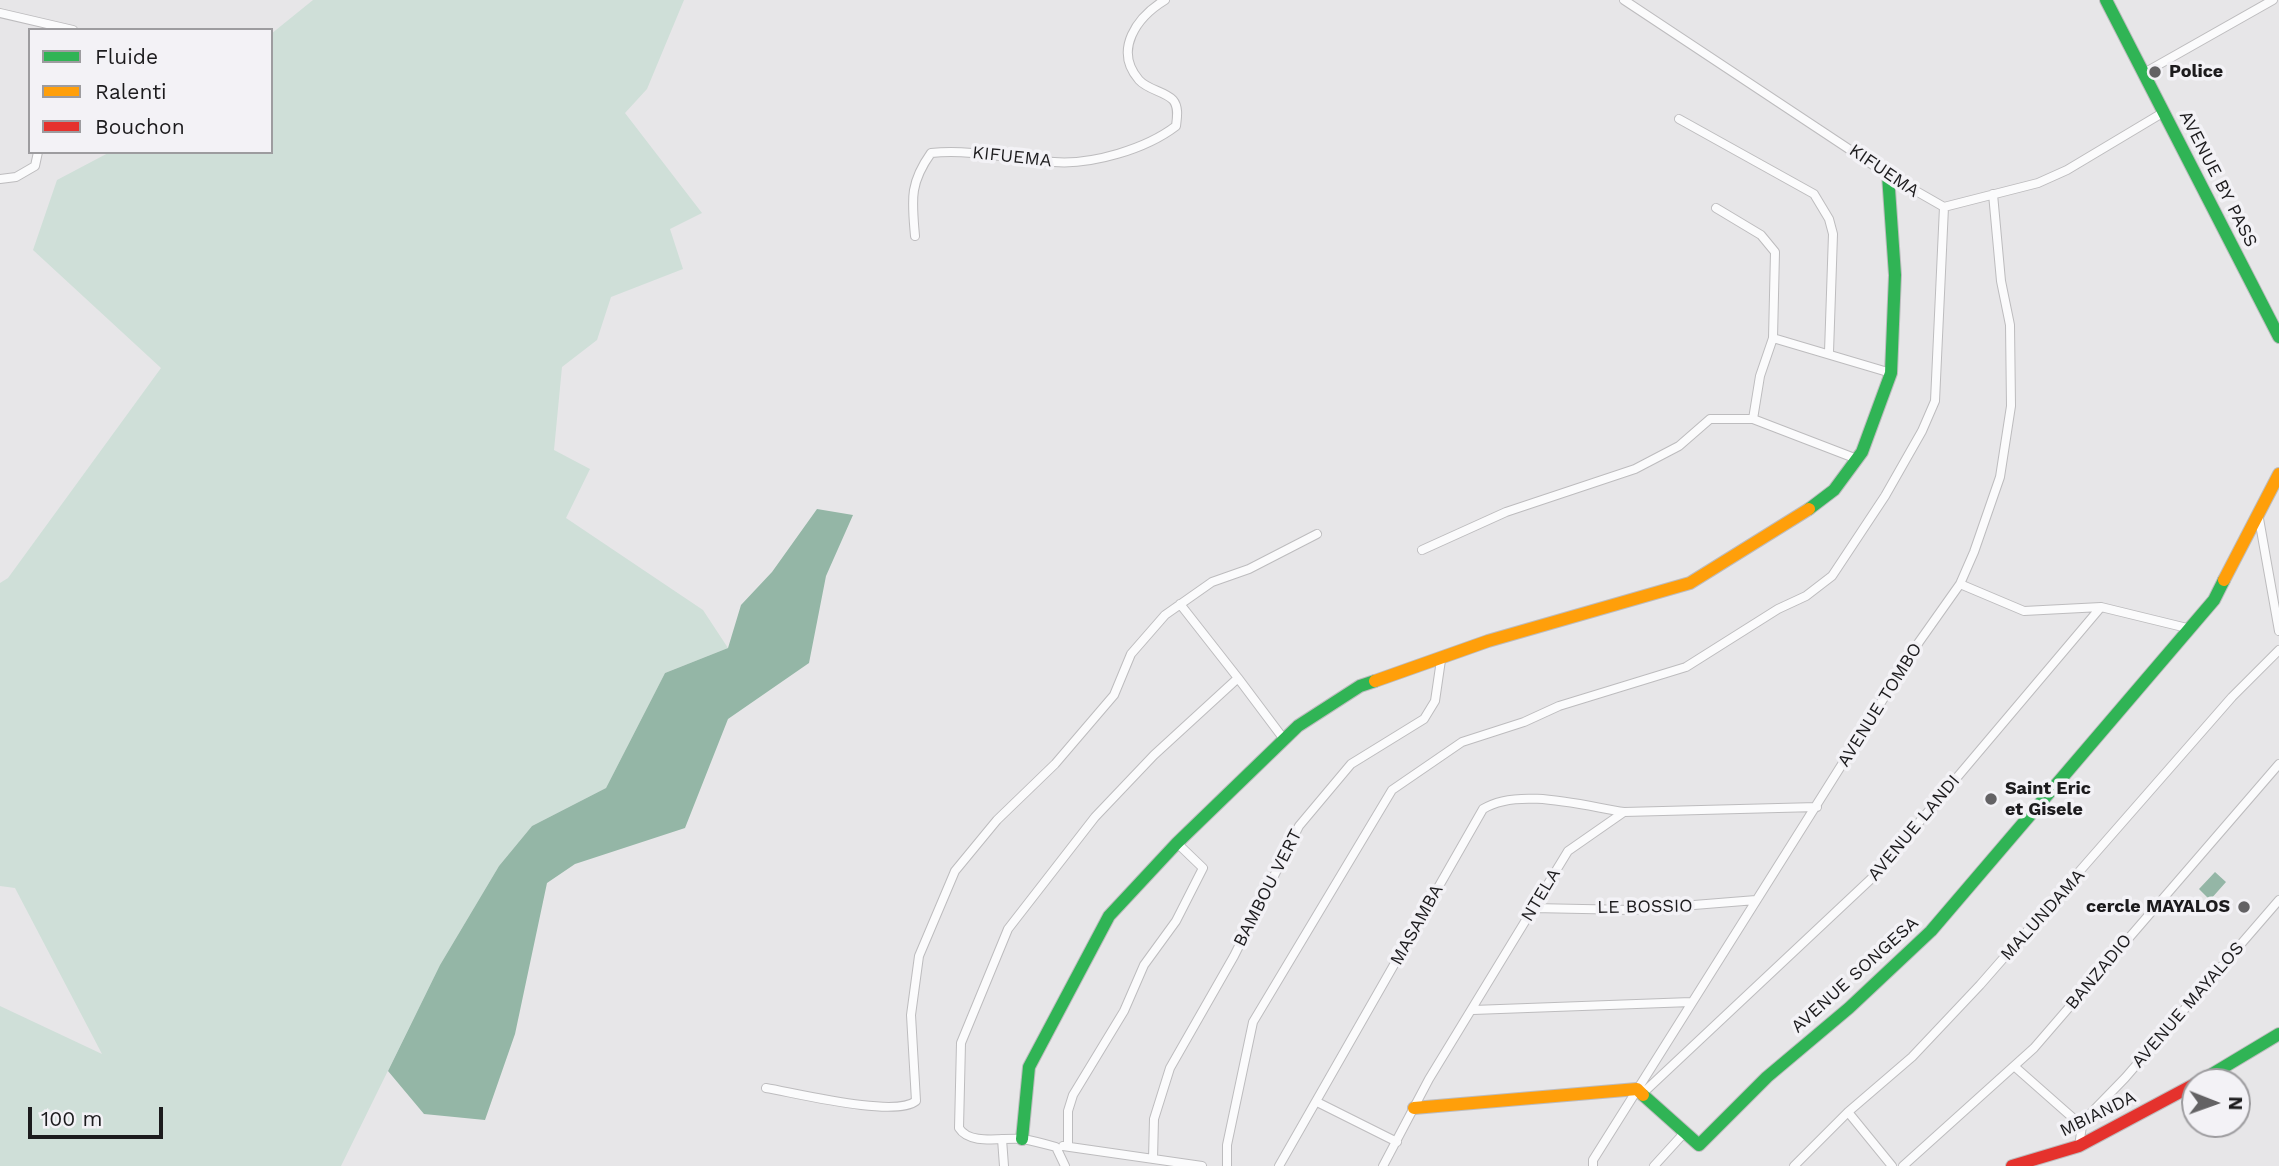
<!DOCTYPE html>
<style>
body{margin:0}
#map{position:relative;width:2279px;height:1166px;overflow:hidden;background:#e7e6e8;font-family:"Work Sans",sans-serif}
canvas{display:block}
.legend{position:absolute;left:28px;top:28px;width:245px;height:126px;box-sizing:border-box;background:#f3f2f6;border:2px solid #9d9c9f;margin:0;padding:9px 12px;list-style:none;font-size:21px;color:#1c1b1d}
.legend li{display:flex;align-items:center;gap:14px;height:35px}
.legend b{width:35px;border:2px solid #9d9c9f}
.north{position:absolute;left:2181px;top:1068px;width:70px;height:70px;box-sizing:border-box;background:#f3f2f6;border:2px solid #9d9c9f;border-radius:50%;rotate:91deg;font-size:19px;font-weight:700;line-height:28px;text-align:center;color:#1c1b1d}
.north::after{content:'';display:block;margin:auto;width:24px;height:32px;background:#636264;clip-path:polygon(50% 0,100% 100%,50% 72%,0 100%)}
.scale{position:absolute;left:28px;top:1107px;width:135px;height:32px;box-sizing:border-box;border:4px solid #1c1b1d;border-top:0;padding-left:9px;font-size:21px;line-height:24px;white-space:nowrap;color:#1c1b1d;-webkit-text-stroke:5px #f3f2f6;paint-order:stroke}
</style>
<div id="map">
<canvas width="2279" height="1166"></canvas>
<ul class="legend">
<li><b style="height:9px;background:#30b455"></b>Fluide</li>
<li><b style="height:9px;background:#ff9f0a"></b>Ralenti</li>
<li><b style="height:9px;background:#e5322d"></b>Bouchon</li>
</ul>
<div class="north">N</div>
<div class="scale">100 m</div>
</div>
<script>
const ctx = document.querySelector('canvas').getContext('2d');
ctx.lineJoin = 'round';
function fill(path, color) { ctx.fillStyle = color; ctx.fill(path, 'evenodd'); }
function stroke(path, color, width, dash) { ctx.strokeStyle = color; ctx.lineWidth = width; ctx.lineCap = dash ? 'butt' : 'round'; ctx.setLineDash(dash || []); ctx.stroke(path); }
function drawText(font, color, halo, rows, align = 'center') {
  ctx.font = font + ' "Work Sans",sans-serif'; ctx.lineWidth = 7; ctx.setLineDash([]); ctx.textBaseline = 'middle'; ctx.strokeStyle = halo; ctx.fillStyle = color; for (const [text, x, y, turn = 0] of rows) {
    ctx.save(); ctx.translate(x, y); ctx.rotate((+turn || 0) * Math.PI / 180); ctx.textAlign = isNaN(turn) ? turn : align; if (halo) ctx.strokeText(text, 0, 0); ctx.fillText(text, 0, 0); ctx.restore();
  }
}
fill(new Path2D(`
 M313,0H684L647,89L625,113L702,213L670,229L683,269L611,297L597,340L562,367L554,450L590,469L566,518L703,610L728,648L665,673L606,788L532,826L499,866L440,965L341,1166H0V1006L102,1054L15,888L0,886V583L8,578L161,368L33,250L57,180L110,152H271V34Z`), '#cfdfd8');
fill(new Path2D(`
 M817,509L853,515L826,576L809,663L728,719L685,828L575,864L547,883L515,1034L485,1120L424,1114L388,1071L440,965L499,866L532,826L606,788L665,673L728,648L741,605L772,572Z
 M2215,872L2226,882L2210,900L2199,889Z`), '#94b6a6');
const street = new Path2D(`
 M1624,0L1888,175L1944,207L2038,183L2067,170L2164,112
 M0,13L73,30
 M2144,73L2273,0
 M1679,119L1814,194L1829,219L1833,234L1829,352
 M0,179L16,177L35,166L38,152
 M1716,208L1761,235L1775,252L1773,338L1760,376L1753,419
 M915,236C912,200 909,184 931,153C972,149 1013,159 1054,162C1092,165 1146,149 1176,126C1177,118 1179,107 1173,100C1164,91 1148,90 1139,80C1113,50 1137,17 1165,0
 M1773,338L1891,373
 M2258,513L2279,631
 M1422,550L1506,512L1635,469L1679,446L1710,419H1753L1857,459
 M1960,584L2024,611L2101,607
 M1180,604L1238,678
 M1533,908L1632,910L1756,900
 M1473,1010L1691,1002
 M2014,1066L2082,1126
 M766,1088C796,1093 895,1118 916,1101L911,1015L919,956L955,871L997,820L1055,764L1114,695L1131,654L1165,615L1212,582L1249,569L1317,534
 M1643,1093L1872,878L2101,607L2187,628
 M1317,1102L1397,1142
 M1848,1112L1892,1166
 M1002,1139L1004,1166
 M1068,1145V1111L1073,1095L1124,1011L1144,965L1176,921L1203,868L1177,843
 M1063,1146L1202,1166
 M2079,1146L2082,1126L2090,1114L2125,1078L2279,900
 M1153,1159L1154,1119L1170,1068L1234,956L1299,826L1351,764L1424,719L1435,701L1441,660
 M1065,1166L1056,1147C1045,1144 1034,1141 1023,1139C1004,1137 970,1146 959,1128L961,1043L1008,929L1095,817L1154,755L1238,678L1283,738
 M1227,1166V1145L1253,1022L1392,790L1462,742L1524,722L1559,706L1686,667L1778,609L1806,596L1832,576L1838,567L1885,496L1922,431L1935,401L1944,207
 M1279,1166L1483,809C1518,787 1584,806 1624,812
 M1383,1166L1429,1079L1568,851L1624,812L1817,807
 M1593,1166V1160L1919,642L1960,584L1974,552L2000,477L2011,406L2010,325L2001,281L1993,194
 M1654,1166L1685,1132
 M1794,1166L1848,1112L1912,1057L1980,985L2232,697L2279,650
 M1903,1166L2034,1048L2279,764`);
const fast = new Path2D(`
 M2106,0L2279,337
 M1809,509L1834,490L1862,452L1891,373L1895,275L1888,175
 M2199,1082L2279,1034
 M1643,1095L1699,1145L1767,1077L1849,1008L1931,931L2214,600L2224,580
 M1022,1139L1029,1067L1109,916L1177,843L1298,726L1360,686L1375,681`);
const slow = new Path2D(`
 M2224,580L2279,474
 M1375,681L1488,641L1690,583L1809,509
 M1414,1108L1637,1089L1643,1095`);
const jam = new Path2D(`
 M2012,1166L2079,1146L2195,1084`);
stroke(street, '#bdbcbe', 10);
stroke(fast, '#bdbcbe', 14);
stroke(slow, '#bdbcbe', 14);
stroke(jam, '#bdbcbe', 14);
stroke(street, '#fbfbfc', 8);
stroke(fast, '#30b455', 12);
stroke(slow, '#ff9f0a', 12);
stroke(jam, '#e5322d', 12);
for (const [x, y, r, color] of [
 [2155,72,7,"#636264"],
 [1991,799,7,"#636264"],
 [2244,907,7,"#636264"]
]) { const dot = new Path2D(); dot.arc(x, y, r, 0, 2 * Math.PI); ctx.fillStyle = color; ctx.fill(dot); stroke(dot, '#f3f2f6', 2.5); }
drawText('bold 18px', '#1c1b1d', '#f3f2f6', [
 ["Police",2169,72],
 ["Saint Eric",2005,789],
 ["et Gisele",2005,810],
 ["cercle MAYALOS",2230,907,"right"]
], 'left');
drawText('18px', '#1c1b1d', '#f3f2f6', [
 ["KIFUEMA",1012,157,6],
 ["KIFUEMA",1884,171,34],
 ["AVENUE BY PASS",2218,179,63],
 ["AVENUE TOMBO",1880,705,-58],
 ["AVENUE LANDI",1914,828,-50],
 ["BAMBOU VERT",1268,888,-63],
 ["NTELA",1541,895,-59],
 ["LE BOSSIO",1645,907,-1],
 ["MALUNDAMA",2043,915,-48],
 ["MASAMBA",1417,925,-61],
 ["BANZADIO",2099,972,-50],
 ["AVENUE SONGESA",1855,975,-42],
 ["AVENUE MAYALOS",2188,1005,-49],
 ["MBIANDA",2098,1114,-26]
]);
</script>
